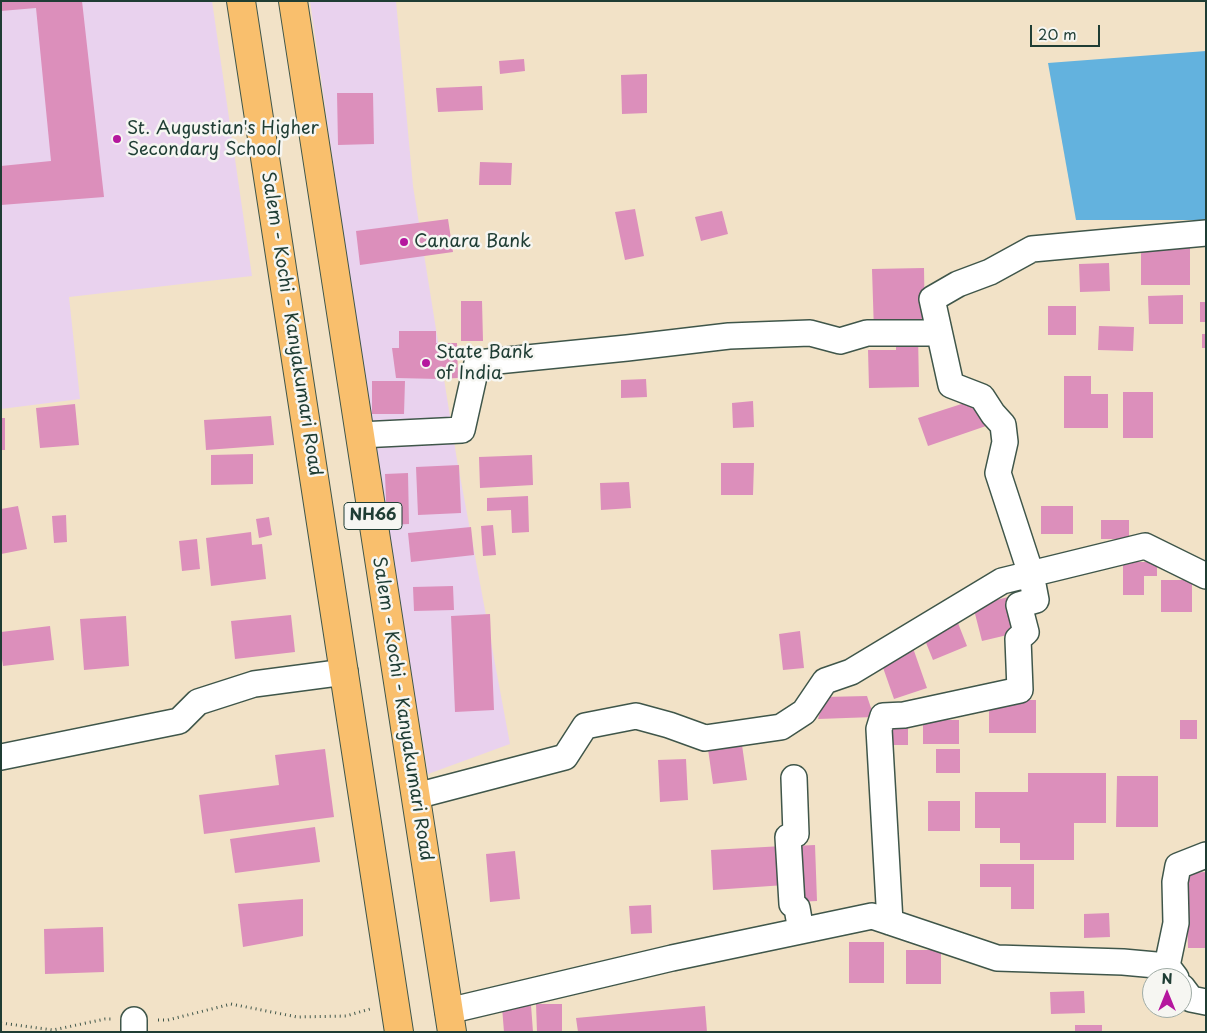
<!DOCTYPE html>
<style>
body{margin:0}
#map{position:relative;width:1207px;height:1033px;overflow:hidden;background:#f2e2c7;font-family:"Playpen Sans",sans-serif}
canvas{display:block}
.frame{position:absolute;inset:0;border:2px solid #1f3d34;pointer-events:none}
.north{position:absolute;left:1142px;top:968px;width:50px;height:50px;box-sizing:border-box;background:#f6f6f2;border:1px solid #a0aca6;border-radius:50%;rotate:0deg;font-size:14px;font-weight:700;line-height:20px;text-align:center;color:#1f3d34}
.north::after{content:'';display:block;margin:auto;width:18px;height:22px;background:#b5179e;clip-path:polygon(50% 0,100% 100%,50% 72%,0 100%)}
.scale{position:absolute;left:1030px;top:25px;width:70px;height:22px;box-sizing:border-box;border:2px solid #1f3d34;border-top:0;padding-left:6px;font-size:15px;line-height:18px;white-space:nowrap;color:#1f3d34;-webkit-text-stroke:4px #f6f6f2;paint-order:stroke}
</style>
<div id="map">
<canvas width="1207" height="1033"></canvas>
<div class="frame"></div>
<div class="north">N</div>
<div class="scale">20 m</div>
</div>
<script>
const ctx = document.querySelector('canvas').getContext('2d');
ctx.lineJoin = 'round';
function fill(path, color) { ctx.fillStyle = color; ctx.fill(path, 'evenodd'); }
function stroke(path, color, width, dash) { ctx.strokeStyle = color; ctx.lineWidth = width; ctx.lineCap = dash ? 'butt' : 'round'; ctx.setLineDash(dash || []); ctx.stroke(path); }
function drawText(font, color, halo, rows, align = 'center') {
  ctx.font = font + ' "Playpen Sans",sans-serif'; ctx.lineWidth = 5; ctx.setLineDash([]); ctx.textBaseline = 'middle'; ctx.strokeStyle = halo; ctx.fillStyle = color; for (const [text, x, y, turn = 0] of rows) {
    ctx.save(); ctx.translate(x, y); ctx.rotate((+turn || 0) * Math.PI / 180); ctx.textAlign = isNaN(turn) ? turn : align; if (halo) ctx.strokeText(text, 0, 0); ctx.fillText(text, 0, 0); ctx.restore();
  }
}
fill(new Path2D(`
 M1,1H212L252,276L69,297L80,399L1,409Z
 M310,1H396L413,186L457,460L510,744L428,774L373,443Z`), '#e9d2ee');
fill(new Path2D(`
 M1206,51V220H1076L1048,63Z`), '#63b2de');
fill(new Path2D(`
 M1,1H82L104,197L1,205V166L51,161L36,8L1,11Z
 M524,59L525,71L500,74L499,61Z
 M647,74V113L622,114L621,75Z
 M482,86L483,110L438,112L436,88Z
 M337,93H373L374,144L338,145Z
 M480,162L512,163L511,185H479Z
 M635,209L644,256L625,260L615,212Z
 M722,211L728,234L701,241L695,217Z
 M448,219L453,252L360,265L356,231Z
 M1141,244H1190V285H1141Z
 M1109,263L1110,291L1080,292L1079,264Z
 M924,268L925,331L874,332L872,269Z
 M1183,295V324H1149L1148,296Z
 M461,301H482L483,341H461Z
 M1200,302H1206V322H1200Z
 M1048,306H1076V335H1048Z
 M1099,326L1134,327L1133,351L1098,350Z
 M399,331H436V343H457L458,378L439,379L396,378L392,348H399Z
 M896,334H918L919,387L869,388L868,350H896Z
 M1202,334H1206V348H1202Z
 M1064,376H1091V394H1108V428H1064Z
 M646,379L647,397L621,398V380Z
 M372,381H405L404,414H372Z
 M1123,392H1153V438H1123Z
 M977,399L986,426L928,446L918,418Z
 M753,401L754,427L733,428L732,403Z
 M75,404L79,445L40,448L36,408Z
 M271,416L274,445L206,450L204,420Z
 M1,418H5V450H1Z
 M253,454V484L211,485V455Z
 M532,455L533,485L480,488L479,457Z
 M721,463H754L753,495H721Z
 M459,465L461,513L418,515L416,467Z
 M408,473L409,524L387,525L385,474Z
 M629,482L631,508L601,510L600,483Z
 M528,496L529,532L512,533L511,510L487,511V498Z
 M18,506L27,549L1,554V509Z
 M1041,506H1073V534H1041Z
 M66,515L67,542L54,543L52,516Z
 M269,517L272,535L259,538L256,519Z
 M1101,520H1129V539H1101Z
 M493,525L496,555L483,556L481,526Z
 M471,527L474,555L411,562L408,533Z
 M251,532L252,545L262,544L266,579L211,586L206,538Z
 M197,539L200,569L182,571L179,541Z
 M1123,562H1157V576H1144V595H1123Z
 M1161,580H1192V612H1161Z
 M453,586L454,610L414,611L413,587Z
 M1012,596L1020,632L982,641L973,606Z
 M490,614L494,710L455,712L451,616Z
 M291,615L295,652L235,659L231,621Z
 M126,616L129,666L84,670L80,619Z
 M956,618L967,646L933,660L922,633Z
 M50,626L54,660L3,666L1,652V632Z
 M800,631L804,668L783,670L779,634Z
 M913,648L927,688L894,699L880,659Z
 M867,696L874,717L818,719L824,697Z
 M989,700H1036V733H989Z
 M885,719H908V745H885Z
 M923,720H959V744H923Z
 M1180,720H1197V739H1180Z
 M742,745L747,780L713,784L708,749Z
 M325,749L334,817L204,834L199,795L279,785L275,755Z
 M936,749H960V773H936Z
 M686,759L688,800L660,802L658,760Z
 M1028,773H1106V823H1074V860H1020V843H1000V828H975V792H1028Z
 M1117,776H1158V827H1116Z
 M928,801H960V831H928Z
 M315,827L320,862L235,873L230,839Z
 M815,845L817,901L795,902L792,846Z
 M783,846L785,885L713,890L711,850Z
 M515,851L520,899L490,902L486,854Z
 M980,864H1034V909H1011V887H980Z
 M1206,872V948H1188L1186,873Z
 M303,899V936L243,947L238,904Z
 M651,905L652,933L631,934L629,906Z
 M1109,913L1110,937L1084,938V914Z
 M103,927L104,972L45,974L44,929Z
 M849,942H884V983H849Z
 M906,950H941V984H906Z
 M1084,991L1085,1013L1051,1014L1050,992Z
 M536,1004H562V1032H537Z
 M531,1005L533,1032H504L502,1007Z
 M705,1006L707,1032H578L576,1018Z
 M1075,1025H1102V1032H1075Z`), '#dc8fbb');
const street = new Path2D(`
 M360,435L462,430L477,363L627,348L729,336L810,333L840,341L867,333H939
 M1,757L179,721L198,702L254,684L345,672
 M794,778L796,834L788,837L792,904L797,908L801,931
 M416,796L565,757L585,726L636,716L669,725L705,738L781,727L804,712L825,681L851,672L1002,581L1145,546L1206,576
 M890,922L879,729L883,716L904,715L1020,690L1018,639L1026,632L1019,605L1036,600L1031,574L998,473L1005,442L1003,425L993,414L982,397L951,385L932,299L958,284L990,272L1032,249L1206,233
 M1167,966L1176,923L1175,882L1178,866L1206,855
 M1182,987L1191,999L1206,1002
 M448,1011L672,958L872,916L997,958L1123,962L1167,966L1176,978
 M134,1032V1020`);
const highway = new Path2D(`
 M241,1L399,1032
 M293,1L452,1032`);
stroke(street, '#3f564a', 28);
stroke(highway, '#3f564a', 30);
stroke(new Path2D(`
 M158,1020H168L231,1004L297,1017L346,1016L370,1009
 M1,1023L53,1030L105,1019H112`), '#3f564a', 3, [1, 4]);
stroke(street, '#fff', 25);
stroke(highway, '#f9bf6d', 28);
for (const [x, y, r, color] of [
 [117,139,5,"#b5179e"],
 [404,242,5,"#b5179e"],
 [426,363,5,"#b5179e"]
]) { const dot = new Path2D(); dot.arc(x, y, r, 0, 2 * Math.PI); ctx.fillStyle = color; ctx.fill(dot); stroke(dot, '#f6f6f2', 2); }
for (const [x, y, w] of [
 [373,516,58]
]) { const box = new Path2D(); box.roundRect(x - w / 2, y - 13.5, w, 27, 4); ctx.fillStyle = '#f6f6f2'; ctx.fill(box); stroke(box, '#1f3d34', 1); }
drawText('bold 16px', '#1f3d34', null, [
 ["NH66",373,516]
]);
drawText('18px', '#1f3d34', '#f6f6f2', [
 ["St. Augustian's Higher",127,129],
 ["Secondary School",127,150],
 ["Canara Bank",414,242],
 ["State Bank",436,353],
 ["of India",436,374]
], 'left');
drawText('18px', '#1f3d34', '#f6f6f2', [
 ["Salem - Kochi - Kanyakumari Road",291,324,81],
 ["Salem - Kochi - Kanyakumari Road",402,709,81]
]);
</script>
